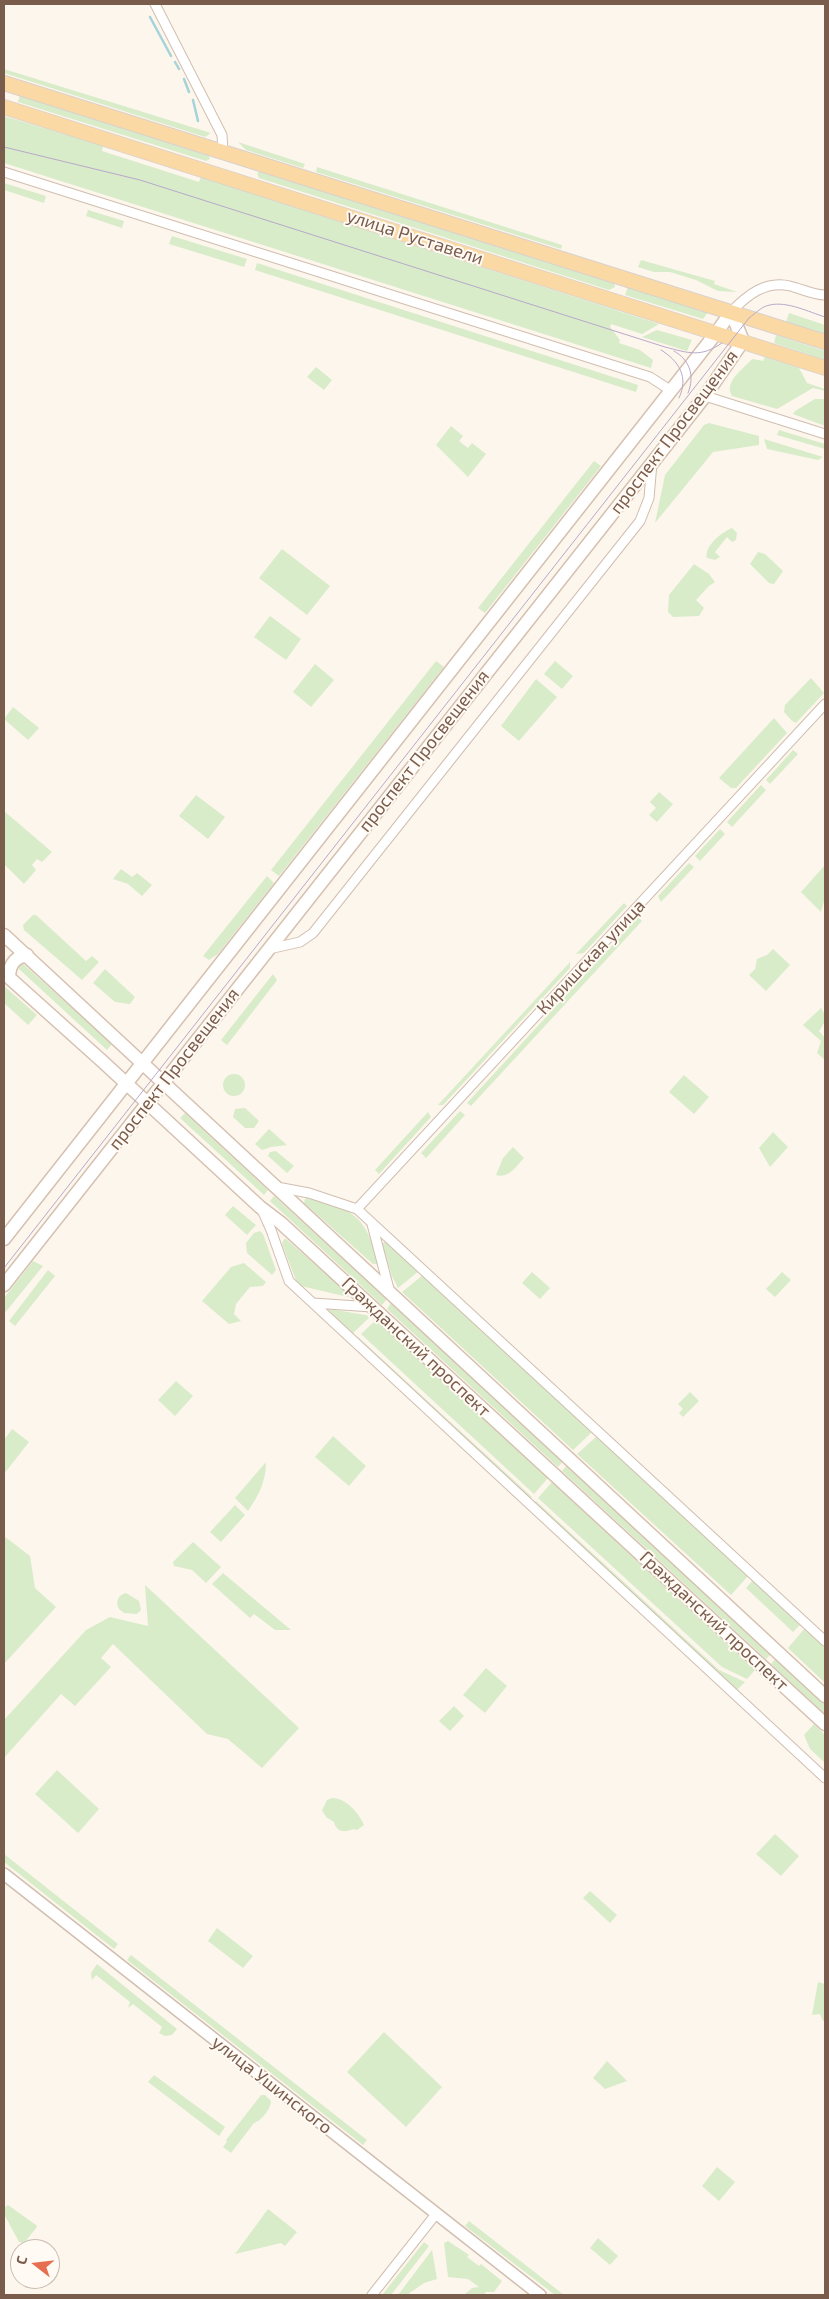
<!DOCTYPE html>
<meta charset="utf-8">
<style>
body{margin:0}
#map{position:relative;width:829px;height:2299px;overflow:hidden;background:#fdf6ec;font-family:"Exo 2",sans-serif}
canvas{display:block}
.frame{position:absolute;inset:0;border:5px solid #7a5c4d;pointer-events:none}
.north{position:absolute;left:10px;top:2239px;width:50px;height:50px;box-sizing:border-box;background:#fffaf3;border:1px solid #cabbb1;border-radius:50%;rotate:286deg;font-size:14px;font-weight:700;line-height:20px;text-align:center;color:#7a5c4d}
.north::after{content:'';display:block;margin:auto;width:18px;height:22px;background:#e76f51;clip-path:polygon(50% 0,100% 100%,50% 72%,0 100%)}
</style>
<div id="map">
<canvas width="829" height="2299"></canvas>
<div class="frame"></div>
<div class="north">С</div>
</div>
<script>
const ctx = document.querySelector('canvas').getContext('2d');
ctx.lineJoin = 'round';
function fill(path, color) { ctx.fillStyle = color; ctx.fill(path, 'evenodd'); }
function stroke(path, color, width, dash) { ctx.strokeStyle = color; ctx.lineWidth = width; ctx.lineCap = dash ? 'butt' : 'round'; ctx.setLineDash(dash || []); ctx.stroke(path); }
function drawText(font, color, halo, rows, align = 'center') {
  ctx.font = font + ' "Exo 2",sans-serif'; ctx.lineWidth = 4; ctx.setLineDash([]); ctx.textBaseline = 'middle'; ctx.strokeStyle = halo; ctx.fillStyle = color; for (const [text, x, y, turn = 0] of rows) {
    ctx.save(); ctx.translate(x, y); ctx.rotate((+turn || 0) * Math.PI / 180); ctx.textAlign = isNaN(turn) ? turn : align; if (halo) ctx.strokeText(text, 0, 0); ctx.fillText(text, 0, 0); ctx.restore();
  }
}
fill(new Path2D(`
 M4,69L211,133L205,137L4,73Z
 M20,95L208,154L210,159L206,161L18,102Z
 M4,116L103,146L102,151L199,182L201,177L659,324L642,334L611,324L610,327L620,340L619,343L640,350L653,360L651,368L4,163Z
 M238,142L305,164L303,168L246,150Z
 M317,167L562,245L561,249L316,172Z
 M261,171L614,282L615,287L609,290L259,178L257,173Z
 M4,183L46,196L44,203L4,190Z
 M88,210L124,221L122,228L86,216Z
 M172,236L247,259L244,267L169,244Z
 M641,260L715,281L714,284L737,292L718,291L696,280L670,272H654L638,267Z
 M257,263L638,385L636,392L255,270Z
 M628,286L708,312L703,319L625,295Z
 M789,313L825,325V335L786,322Z
 M657,330L692,340L687,351L642,337Z
 M776,335L825,351V360L774,343Z
 M765,357L799,368L807,383L825,389V391L813,388L777,409L732,396C724,382 741,371 750,361L753,359L763,361Z
 M316,367L332,380L324,390L307,377Z
 M815,399H825V426L793,414L795,411Z
 M709,423L759,436V445L713,452L655,523L665,475L704,425Z
 M451,426L463,436L459,441L468,448L472,443L486,454L468,477L436,445Z
 M779,430L825,444V449L777,435Z
 M764,439L823,457L818,460L767,449Z
 M594,461L601,466L485,613L478,608Z
 M732,528L737,533L736,540L732,542L727,537L715,552L720,557L715,560L707,558C704,546 722,532 732,528Z
 M282,549L330,586L307,615L259,578Z
 M758,552L765,554L783,571L774,584L769,583L750,564Z
 M694,564L709,574L715,582L709,586L696,600L704,608L699,616L673,617L668,612L669,595Z
 M270,616L301,639L286,660L254,637Z
 M436,661L444,667L279,876L271,870Z
 M555,661L573,676L562,689L544,674Z
 M315,664L334,680L311,707L293,692Z
 M811,678L824,693L796,723L792,721L784,712L785,705Z
 M536,679L557,697L519,741L501,726Z
 M13,707L39,728L28,740L4,719Z
 M774,718L787,733L736,788H731L719,778Z
 M793,750L798,754L770,784L766,780Z
 M761,785L766,790L732,827L727,822Z
 M659,792L673,804L657,822L649,815L656,808L650,802Z
 M196,795L225,817L208,839L179,816Z
 M4,811L52,852L42,862L37,859L32,865L36,870L24,884L4,864Z
 M720,829L725,834L700,861L695,856Z
 M689,863L694,867L661,902L658,896Z
 M825,865V898L821,912L801,892Z
 M121,869L132,877L137,873L152,885L142,896L128,884L113,879Z
 M267,876L274,883L218,954L209,960L203,956Z
 M624,903L627,906L584,953L576,954Z
 M33,915H36L86,961L92,956L99,962L82,980L24,930L23,925Z
 M638,917L642,921L471,1106L467,1103Z
 M773,949L790,965L766,991L749,975L755,969L757,959L767,955Z
 M21,962L112,1044L107,1050L19,969L18,966Z
 M570,962V968L443,1105H438Z
 M105,969L135,997L130,1004L115,1002L93,983Z
 M273,974L277,980L275,983L227,1045L221,1040Z
 M4,986L37,1015L28,1025L4,1003Z
 M821,1008C828,1017 825,1023 819,1031L825,1038V1060L817,1053L821,1041L803,1025Z
 M223 1085a11 11 0 1 1 22 0a11 11 0 1 1-22 0Z
 M684,1075L709,1097L694,1114L669,1092Z
 M245,1108L259,1121L254,1128H245L233,1117L235,1109Z
 M460,1111L465,1115L426,1158L421,1153Z
 M428,1112L431,1117L379,1174L375,1170Z
 M185,1113L268,1190L264,1195L180,1118Z
 M269,1129L287,1145L271,1147L262,1150L255,1144Z
 M773,1132L788,1147L770,1167L759,1148Z
 M513,1147L524,1158C516,1166 509,1179 496,1175L503,1158Z
 M276,1151L294,1166L287,1173L268,1156L270,1152Z
 M274,1196L387,1299L382,1305L270,1201Z
 M308,1197C355,1211 362,1213 379,1260L378,1264H373L304,1203L305,1199Z
 M233,1206L256,1225L247,1235L225,1215Z
 M260,1231L263,1234L276,1270L272,1275L247,1253L246,1243L254,1233Z
 M284,1239H286L349,1294L348,1297L301,1286L297,1283L282,1244Z
 M386,1241L419,1271L398,1288L392,1276L382,1244Z
 M33,1261L43,1266L4,1314V1298Z
 M244,1263L266,1282L263,1286L250,1287L236,1304L234,1314L241,1321L229,1324L202,1301L231,1267Z
 M48,1270L55,1276L15,1326L9,1321Z
 M532,1272L550,1288L540,1299L522,1283Z
 M782,1272L791,1280L775,1297L766,1289Z
 M423,1275L592,1432L573,1450L402,1292Z
 M391,1303L563,1461L558,1467L387,1309Z
 M330,1309L371,1316L352,1334L329,1313Z
 M376,1320L548,1478L534,1494L361,1334Z
 M358,1337L532,1497L530,1499L356,1338Z
 M176,1381L193,1396L175,1416L158,1400Z
 M690,1392L699,1401L683,1417L679,1413L683,1409L678,1404Z
 M12,1429L29,1442L4,1474V1440Z
 M333,1436L366,1466L349,1486L315,1457Z
 M597,1436L748,1576L731,1595L577,1454Z
 M266,1462C266,1481 259,1495 248,1511L235,1498Z
 M567,1465L771,1654L766,1659L562,1471Z
 M552,1482L755,1670L747,1679L722,1667L538,1498Z
 M536,1501L719,1670L745,1682L737,1690L534,1503Z
 M235,1505L245,1515L221,1542L210,1532Z
 M4,1536L30,1556L35,1588L56,1607L4,1664Z
 M193,1542L221,1567L206,1583L192,1570L174,1566L173,1562Z
 M223,1573L291,1630H275L254,1614L250,1618L212,1584Z
 M753,1580L801,1624L793,1632L746,1588Z
 M145,1585L299,1728L262,1768L228,1739L207,1734L113,1644L101,1658L111,1667L75,1706L61,1694L4,1758V1720L86,1630L110,1617L148,1626Z
 M126,1593L139,1601L141,1610L137,1614L124,1613L119,1609C115,1602 118,1595 126,1593Z
 M805,1628L825,1647V1683L788,1648Z
 M776,1658L825,1704V1714L771,1664Z
 M486,1668L507,1686L485,1713L463,1695Z
 M454,1706L464,1716L450,1731L439,1721Z
 M814,1724L825,1735V1763L810,1749L804,1735Z
 M57,1770L99,1809L78,1833L35,1794Z
 M332,1798C346,1798 359,1813 364,1825L357,1830L353,1829C345,1833 336,1832 334,1822L326,1817L322,1810L327,1800Z
 M775,1834L799,1856L781,1876L756,1854Z
 M4,1854L118,1944L114,1949L4,1862Z
 M590,1891L617,1915L610,1923L583,1898Z
 M217,1928L253,1956L243,1968L208,1941Z
 M131,1955L367,2140L363,2145L127,1960Z
 M97,1964L177,2029L172,2035L165,2036L159,2033L162,2027L133,2004L128,2008L130,2002L96,1975L92,1980L91,1973Z
 M818,1982L825,1984V2021H823L820,2014L812,2015Z
 M384,2032L442,2087L406,2127L347,2072Z
 M607,2061L627,2081L605,2089L593,2078Z
 M154,2075L225,2127L219,2136L148,2082Z
 M261,2095H265L271,2101C271,2109 261,2121 254,2123L231,2153L223,2147L227,2142L226,2140Z
 M717,2167L735,2182L719,2201L702,2186Z
 M8,2205L36,2225L37,2227L24,2243L19,2242L4,2214V2208Z
 M268,2209L297,2232L285,2246L281,2243L235,2254Z
 M469,2221L564,2295H555L465,2226Z
 M598,2238L618,2256L610,2265L590,2248Z
 M448,2241L469,2255L467,2257L479,2266L481,2264L502,2281L494,2292H486L484,2295H464L472,2288L479,2287L468,2279L448,2277L444,2243Z
 M424,2242L429,2246L391,2295H382Z
 M432,2250L437,2279L424,2283L407,2295H398Z`), '#d8ecc9');
stroke(new Path2D(`
 M150,17L171,56
 M175,62L179,69
 M184,79L189,92
 M193,100L198,121`), '#a5d3da', 2.5);
const minor = new Path2D(`
 M155,4L222,135L223,152
 M4,172L650,377L670,390
 M731,312C747,295 766,280 790,286C802,289 813,295 825,295
 M705,396L825,434
 M269,949L300,942L313,933L640,521L649,498L652,463
 M277,1187L309,1193L357,1209L825,1641
 M357,1209L825,704
 M262,1210L271,1230L289,1281L825,1778
 M372,1224L390,1293
 M313,1303L372,1307
 M372,2295L436,2214`);
const tertiary = new Path2D(`
 M4,1874L540,2295`);
const secondary = new Path2D(`
 M4,935L825,1696
 M4,973L102,1061L260,1207L281,1223L825,1724
 M9,976C10,964 15,957 27,955
 M4,1239L717,332L731,312
 M4,1285L705,396L743,341L731,312`);
const primary = new Path2D(`
 M4,83L825,342
 M4,107L825,368`);
stroke(minor, '#d1beb0', 11);
stroke(tertiary, '#d1beb0', 14);
stroke(secondary, '#d6c0b0', 15);
stroke(primary, '#dad1cd', 16);
stroke(minor, '#fff', 9);
stroke(tertiary, '#fff', 11);
stroke(secondary, '#fff', 12);
stroke(primary, '#fbd9a5', 14);
stroke(new Path2D(`
 M4,147L140,180L665,347C689,353 700,358 722,343
 M661,350C679,361 689,377 679,398
 M674,351C690,360 695,376 688,393
 M4,1268L749,318C756,313 762,306 770,305C787,301 809,312 825,317`), '#b9a8c9', 1);
drawText('18px', '#7a5c4d', '#fffaf3', [
 ["улица Руставели",415,237,18],
 ["проспект Просвещения",674,432,-53],
 ["проспект Просвещения",424,751,-52],
 ["Киришская улица",591,957,-47],
 ["проспект Просвещения",174,1069,-52],
 ["Гражданский проспект",416,1347,43],
 ["Гражданский проспект",714,1621,43],
 ["улица Ушинского",272,2085,38]
]);
</script>
